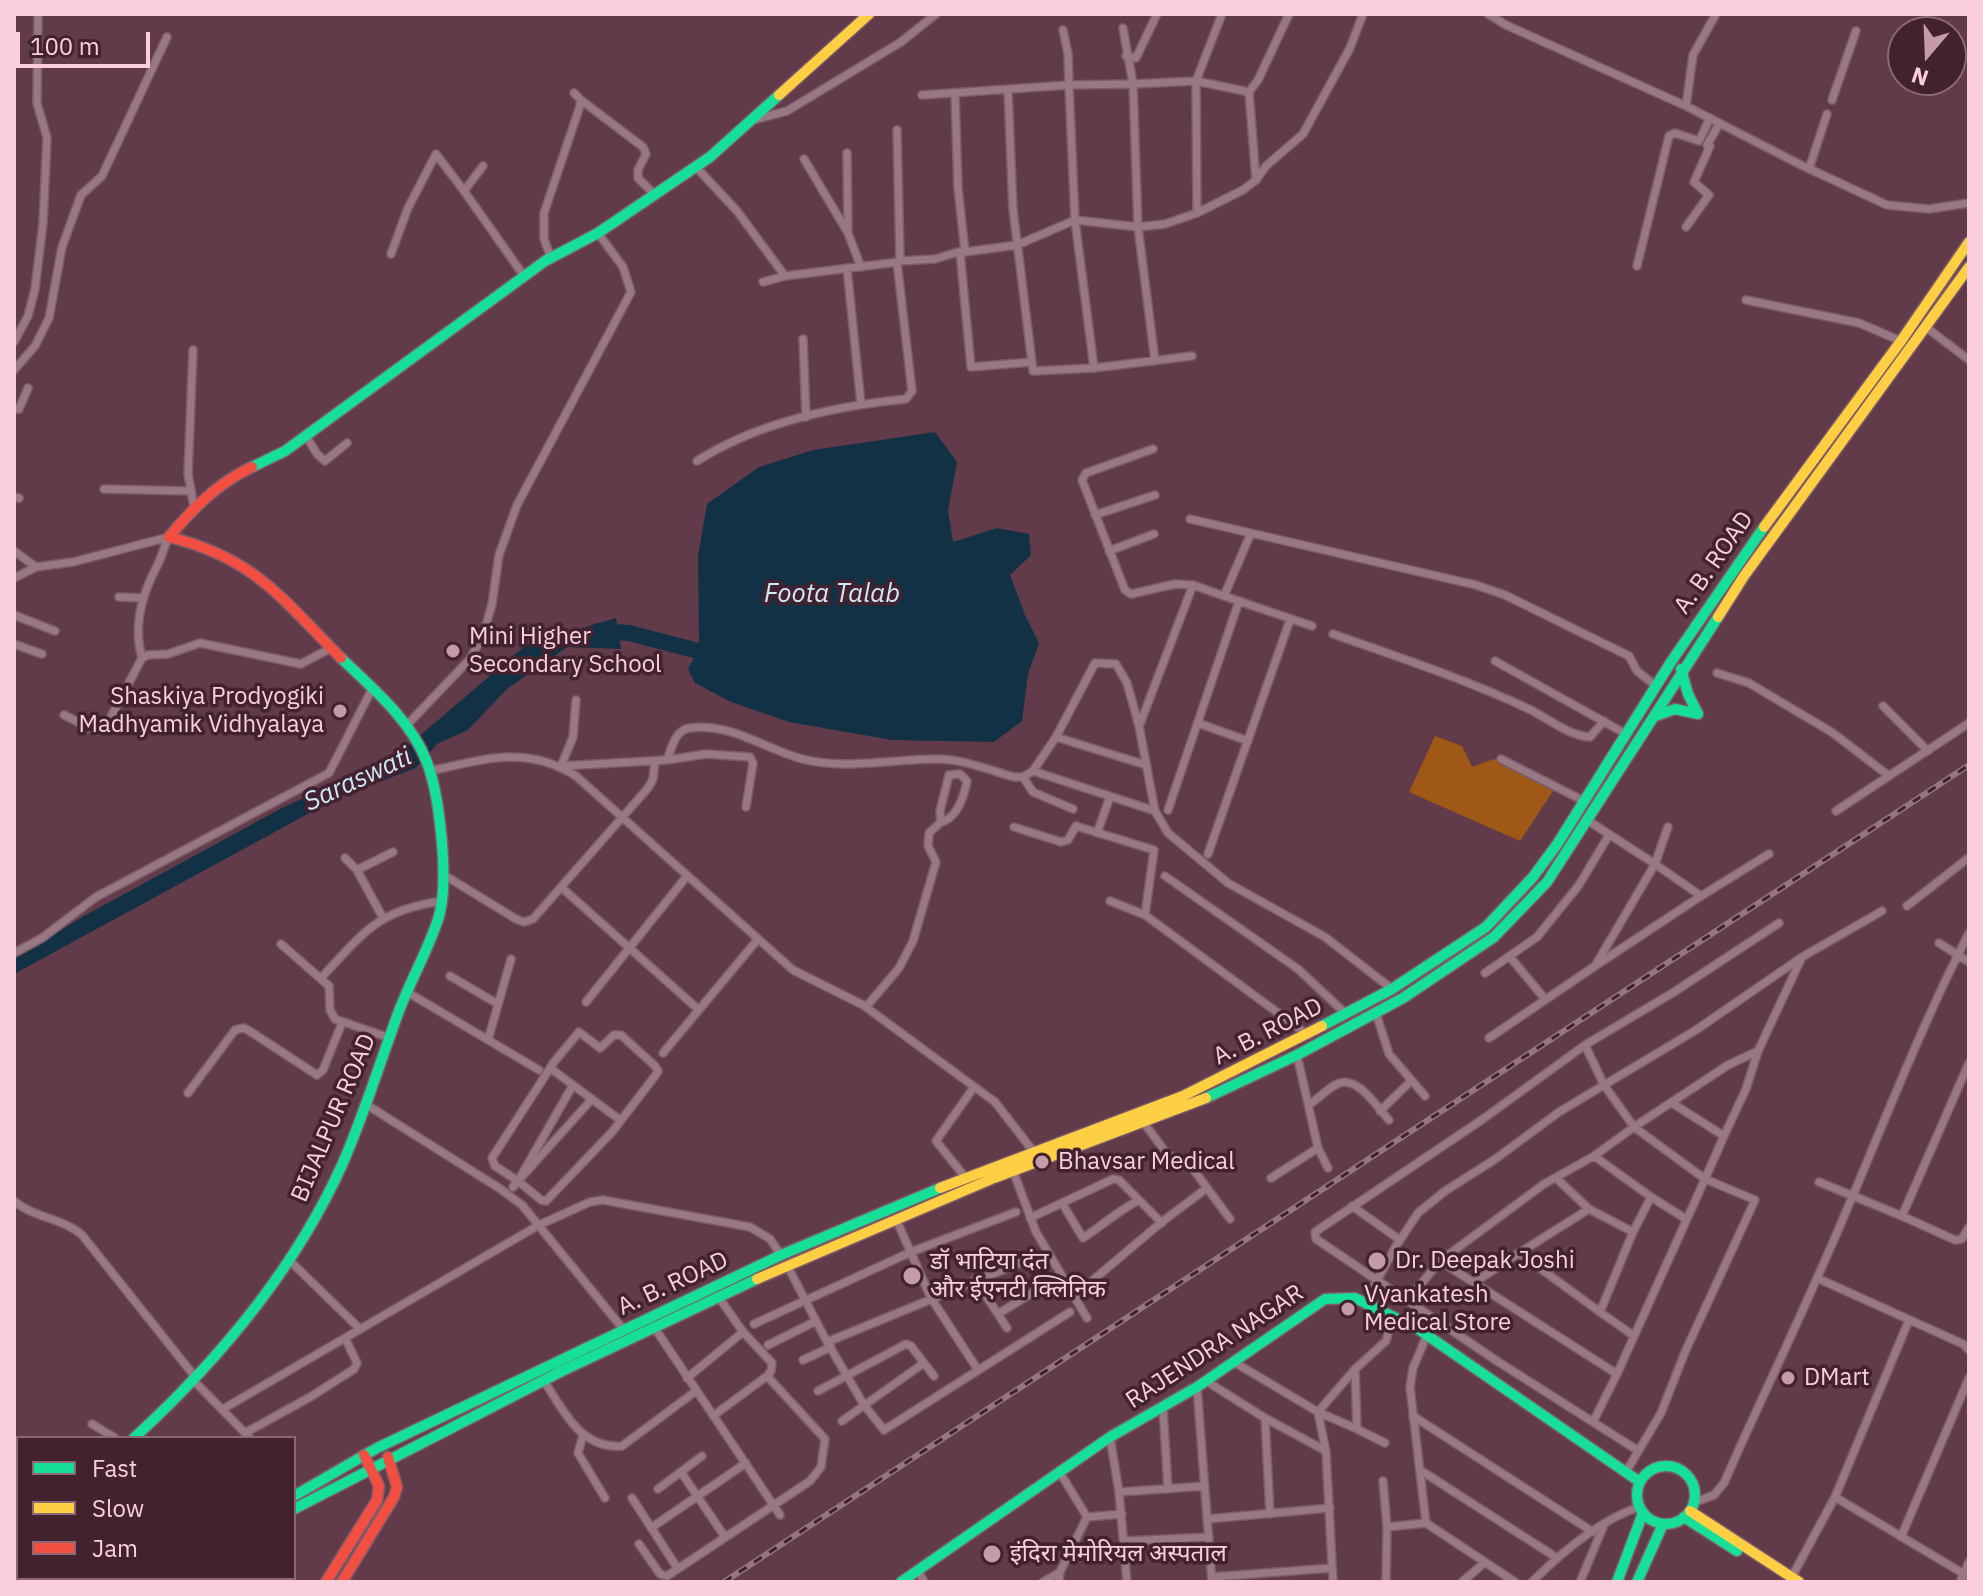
<!DOCTYPE html>
<meta charset="utf-8">
<style>
body{margin:0}
#map{position:relative;width:1983px;height:1596px;overflow:hidden;background:#623b4b;font-family:"IBM Plex Sans",sans-serif}
canvas{display:block}
.frame{position:absolute;inset:0;border:16px solid #facedc;pointer-events:none}
.legend{position:absolute;left:16px;top:1436px;width:280px;height:144px;box-sizing:border-box;background:#42222e;border:2px solid #8c6774;margin:0;padding:10px 14px;list-style:none;font-size:24px;color:#facedc}
.legend li{display:flex;align-items:center;gap:16px;height:40px}
.legend b{width:40px;border:2px solid #8c6774}
.north{position:absolute;left:1887px;top:16px;width:80px;height:80px;box-sizing:border-box;background:#42222e;border:2px solid #8c6774;border-radius:50%;rotate:199deg;font-size:22px;font-weight:700;line-height:32px;text-align:center;color:#facedc}
.north::after{content:'';display:block;margin:auto;width:28px;height:36px;background:#c59ba9;clip-path:polygon(50% 0,100% 100%,50% 72%,0 100%)}
.scale{position:absolute;left:16px;top:32px;width:134px;height:36px;box-sizing:border-box;border:4px solid #facedc;border-top:0;padding-left:10px;font-size:24px;line-height:28px;white-space:nowrap;color:#facedc;-webkit-text-stroke:6px #42222e;paint-order:stroke}
</style>
<div id="map">
<canvas width="1983" height="1596"></canvas>
<div class="frame"></div>
<ul class="legend">
<li><b style="height:10px;background:#16e098"></b>Fast</li>
<li><b style="height:10px;background:#ffcf43"></b>Slow</li>
<li><b style="height:10px;background:#f24e42"></b>Jam</li>
</ul>
<div class="north">N</div>
<div class="scale">100 m</div>
</div>
<script>
const ctx = document.querySelector('canvas').getContext('2d');
ctx.lineJoin = 'round';
function fill(path, color) { ctx.fillStyle = color; ctx.fill(path, 'evenodd'); }
function stroke(path, color, width, dash) { ctx.strokeStyle = color; ctx.lineWidth = width; ctx.lineCap = dash ? 'butt' : 'round'; ctx.setLineDash(dash || []); ctx.stroke(path); }
function drawText(font, color, halo, rows, align = 'center') {
  ctx.font = font + ' "IBM Plex Sans","Noto Sans Devanagari",sans-serif'; ctx.lineWidth = 7; ctx.setLineDash([]); ctx.textBaseline = 'middle'; ctx.strokeStyle = halo; ctx.fillStyle = color; for (const [text, x, y, turn = 0] of rows) {
    ctx.save(); ctx.translate(x, y); ctx.rotate((+turn || 0) * Math.PI / 180); ctx.textAlign = isNaN(turn) ? turn : align; if (halo) ctx.strokeText(text, 0, 0); ctx.fillText(text, 0, 0); ctx.restore();
  }
}
fill(new Path2D(`
 M1435,736L1462,746L1472,767L1494,759L1555,788L1520,841L1409,792Z`), '#9f5815');
fill(new Path2D(`
 M935,432L957,462L948,510L953,542L997,528L1029,534L1031,555L1010,575L1025,615L1039,643L1028,674L1022,721L994,742L892,740L789,722L731,702L695,683L688,669L698,651L699,642L698,556L707,504L759,467L813,450Z
 M616,618L621,649L567,647L507,689L468,730L437,744L416,768L339,797L14,974V959L84,916L282,808L396,756L526,645Z`), '#133145');
stroke(new Path2D(`
 M598,631L629,633L698,651`), '#133145', 16);
const street = new Path2D(`
 M1488,14L1506,25L1686,106L1801,165L1887,205L1929,209L1969,203
 M1063,30L1068,54L1069,85L1133,84L1123,28
 M1126,56L1136,58L1157,14
 M1008,91L1013,209L1033,371L1094,368
 M1249,92L1258,80L1289,14
 M922,95L1069,85L1075,220L1017,245L965,252L958,188L955,94
 M581,100L643,147L646,154L638,170V178L655,195
 M1832,100L1856,31
 M1686,106L1693,55L1716,14
 M753,120L787,111L901,42L936,14
 M897,130L900,261L935,259L958,252
 M847,153L848,230
 M804,159L848,233L861,267
 M483,166L464,191L524,276
 M696,167L737,211L785,276
 M1809,169L1827,114
 M1197,213L1243,190L1256,180L1266,166L1303,134L1350,48L1363,14
 M1686,227L1709,195L1694,182L1710,146L1707,145L1720,123
 M960,252L971,367L1032,362
 M391,254L408,208L436,154L464,191
 M551,258L544,239V213L579,109L581,100L574,93
 M1637,266L1669,136L1675,133L1699,141L1710,118
 M847,268L861,404
 M763,282L785,276L898,262
 M1746,300L1859,323L1901,341
 M1927,328L1969,360
 M803,339L806,417
 M14,342L28,316L35,289L43,223L47,138L37,103L38,14
 M193,350L188,474L194,507
 M1192,356L1094,368L1075,220L1138,227L1133,84L1196,81L1222,14
 M1155,361L1138,227L1165,224L1197,213L1196,81L1249,92L1256,180
 M14,370L35,346L49,318L62,247L81,195L102,176L167,37
 M14,409H19L28,388
 M306,436L317,454L325,461L347,443
 M1153,449L1086,473L1082,480L1125,590L1131,594L1175,584L1193,585
 M697,461C758,422 836,406 906,399L912,391L897,262
 M104,489L191,491
 M14,497L19,498
 M1095,515L1155,495
 M1190,519L1476,585L1505,595L1629,656L1637,671L1656,686
 M14,551L36,567
 M1109,551L1154,534
 M14,578L36,567L73,562L169,537
 M1224,596L1312,626
 M119,597L143,598
 M14,615L55,631
 M1333,634C1398,657 1465,679 1529,709C1547,718 1569,736 1590,737L1604,721
 M14,644L42,654
 M142,658C133,627 142,594 157,566C162,557 164,546 169,537
 M1495,661L1626,734
 M1717,673L1749,683L1833,733L1889,776
 M576,700L573,737L561,766L667,760C672,747 675,730 690,728C730,722 765,749 802,759C845,770 892,759 937,759C963,759 989,770 1014,777H1023L1033,771
 M1883,706L1928,751
 M64,715L96,731L105,728L142,658L148,655L168,654L200,643L301,664L331,648
 M1198,723L1248,741
 M1140,724L1193,585L1224,596L1251,533
 M406,726L470,659L483,636L492,604L499,555L517,505L631,292L623,267L598,233
 M1056,737L1146,765
 M1501,759L1584,801
 M667,760L706,754L750,757L753,763L746,807
 M429,771C483,760 526,744 576,776L793,970L863,1005L995,1102L1033,1151
 M1023,777L1033,792L1073,809
 M1168,810L1239,601
 M1155,811L1033,771L1056,737L1095,663L1116,664L1127,683L1139,726L1155,811L1168,833L1228,883L1325,937L1392,989
 M1836,811L1969,723
 M1587,820L1655,864L1668,827
 M1014,827L1061,842L1068,840L1076,826L1154,850L1145,915L1308,1035
 M1097,833L1110,797
 M1208,854L1290,620
 M345,858L357,870L383,918
 M357,870L393,852
 M444,875L516,919L524,922L533,919L648,788L653,779L655,761
 M1165,876L1298,969L1346,1014
 M561,887L699,1010
 M1701,896L1595,966L1655,864L1701,896L1769,854
 M1110,901L1145,915
 M1907,906L1967,859L1969,860
 M1939,943L1969,962
 M281,944L329,986L330,1010L335,1019L390,1038
 M14,953L42,938L96,897L329,773L372,689
 M1510,957L1545,999
 M1485,973L1537,937L1579,885L1609,835
 M450,976L498,1004
 M322,977C364,932 378,910 442,901
 M407,992L539,1070
 M586,1002L687,876
 M866,1007L899,968L913,941L936,862L928,846L929,833L941,822L940,811L949,775L960,774L967,781C964,796 957,818 941,822
 M1376,1013L1389,1054L1425,1096
 M1489,1038L1595,966
 M488,1040L511,959
 M1585,1045L1674,992L1779,923
 M663,1053L758,939
 M1297,1055L1318,1148L1328,1168
 M1969,1063L1902,1216L1955,1240L1962,1239L1969,1227
 M550,1068L620,1120
 M188,1093L235,1030L243,1028L248,1030L317,1075L323,1070L342,1023
 M1672,1103L1724,1136L1746,1089L1758,1051
 M1310,1104C1319,1098 1327,1089 1337,1084C1357,1074 1378,1108 1389,1120
 M367,1105L499,1188L522,1205L623,1329
 M1380,1111L1411,1081
 M1144,1123L1167,1154L1190,1165L1230,1219
 M1594,1156L1651,1197L1633,1232L1589,1209L1519,1253L1600,1312L1633,1232
 M1013,1171L1036,1232L1087,1318
 M965,1177L936,1141L974,1087
 M1271,1178L1318,1148
 M1556,1178L1589,1209
 M519,1180L592,1099
 M518,1181L573,1085
 M1819,1182L1902,1216
 M513,1187L518,1181L495,1166L492,1158L554,1062L579,1032L600,1048L614,1035H621L655,1066L658,1071L655,1076L612,1132L546,1201L541,1200L518,1181
 M1651,1197L1686,1219
 M14,1201C34,1218 63,1218 82,1235L196,1378
 M1062,1203L1083,1238C1099,1228 1123,1207 1138,1201
 M1352,1206L1400,1240
 M1030,1218L1113,1179L1119,1180L1162,1223
 M896,1219L931,1298L978,1370
 M289,1260L360,1329
 M787,1265L827,1342L864,1405L884,1430L1070,1312
 M1817,1278L1963,1344L1969,1350
 M975,1279L1007,1328
 M1475,1282L1519,1253
 M1074,1296L1163,1221L1207,1188
 M1407,1301L1440,1261
 M1365,1302L1396,1246L1418,1213L1445,1191L1494,1160L1559,1112L1696,1030L1802,957L1882,911
 M1600,1312L1634,1336
 M754,1324L911,1252L1016,1212
 M654,1327L780,1515
 M827,1342L1032,1258L1038,1260L1047,1276L1045,1285L998,1314
 M768,1345L816,1321
 M803,1360L831,1347
 M1234,1362L1318,1412L1357,1429L1355,1369
 M924,1363L934,1376
 M687,1378L743,1332
 M193,1380L250,1438
 M544,1381C564,1411 580,1449 622,1446L696,1391
 M1206,1381L1265,1418L1270,1514
 M1197,1387L1212,1582
 M818,1391L906,1344L911,1346L924,1363L842,1421
 M1163,1408L1168,1489
 M223,1409L539,1225L590,1202L603,1200L750,1227L770,1239L781,1255
 M713,1416L767,1376
 M1413,1416L1593,1532
 M1265,1418L1326,1451
 M1593,1422L1617,1374
 M92,1424L115,1438
 M1357,1429L1385,1443
 M245,1433L312,1396L354,1369L357,1363L345,1338
 M583,1435L578,1453L605,1498
 M1110,1437L1119,1492L1127,1582
 M1637,1450L1497,1361L1316,1239L1315,1232L1483,1119L1585,1045L1604,1085L1634,1127L1728,1065L1758,1051L1802,957
 M1420,1470L1557,1558
 M1059,1471L1087,1517
 M681,1472L725,1537
 M1626,1472L1661,1413L1685,1352L1755,1200L1705,1179L1617,1374L1440,1261L1544,1184L1594,1156L1634,1127L1705,1179L1724,1136
 M1383,1481L1387,1527
 M658,1489L702,1456
 M1119,1492L1205,1486
 M1835,1497L1969,1577
 M632,1498L678,1569
 M1693,1503L1714,1495L1724,1483C1754,1414 1787,1347 1817,1278C1869,1164 1911,1045 1969,933
 M1207,1519L1330,1508
 M14,1520L18,1506
 M1426,1523L1515,1582
 M651,1528L746,1463
 M1901,1537L1969,1378
 M1125,1541L1209,1537
 M639,1544L660,1574L667,1576L810,1481L821,1467L825,1439L767,1376L771,1371L772,1363L743,1332L718,1296
 M918,1570L924,1582
 M1212,1577L1332,1568
 M1043,1582L1060,1572
 M1059,1582L1060,1572L1087,1517L1122,1514
 M1333,1582L1326,1452L1318,1412L1355,1369L1386,1341L1393,1315
 M1386,1582L1387,1527L1426,1523L1410,1387L1413,1368L1427,1335
 M1462,1582L1484,1563
 M1532,1582C1562,1552 1599,1520 1639,1507
 M1580,1582L1604,1525
 M1789,1582L1835,1497L1909,1320
 M1960,1582L1969,1562`);
const fast = new Path2D(`
 M252,467L285,451L545,261L598,233L710,157L779,95
 M1681,669L1688,694L1698,714
 M1655,716L1675,709L1698,714
 M1322,1026L1392,989L1486,927L1533,877L1558,843L1671,662L1764,527
 M1206,1098L1297,1055L1403,998L1494,937L1547,882L1718,617
 M134,1438C219,1360 294,1271 342,1165C364,1115 380,1062 399,1011C411,979 429,949 439,916C449,881 440,794 426,760C410,719 372,688 341,658
 M1637 1495a29 29 0 1 1 58 0a29 29 0 1 1-58 0Z
 M294,1496L377,1448L781,1255L940,1188
 M294,1509L562,1371L757,1279
 M1684,1517L1737,1551
 M14,1547L18,1543
 M14,1563H18
 M901,1582L1110,1437L1197,1387L1325,1299L1355,1298L1418,1329L1640,1482
 M1617,1582L1643,1513
 M1637,1582L1663,1524`);
const slow = new Path2D(`
 M779,95L869,14
 M1764,527L1901,341L1969,242
 M1718,617L1744,576L1969,267
 M940,1188L1183,1096L1322,1026
 M757,1279L994,1178L1206,1098
 M1690,1511L1799,1582`);
const jam = new Path2D(`
 M252,467C218,483 193,508 169,537C255,558 282,599 341,658
 M326,1582L377,1500L379,1486L364,1455
 M342,1582L394,1497L397,1487L388,1457`);
stroke(street, '#7d5b69', 10);
stroke(fast, '#7d5b69', 13);
stroke(slow, '#7d5b69', 13);
stroke(jam, '#7d5b69', 13);
stroke(street, '#977883', 7);
stroke(fast, '#16e098', 10);
stroke(slow, '#ffcf43', 10);
stroke(jam, '#f24e42', 10);
const rail = new Path2D(`
 M724,1582L1969,765`);
stroke(rail, '#937681', 6);
stroke(rail, '#42222e', 3, [9]);
for (const [x, y, r, color] of [
 [453,651,8,"#c59ba9"],
 [340,711,8,"#c59ba9"],
 [1042,1162,8,"#c59ba9"],
 [1377,1261,10,"#c59ba9"],
 [912,1276,10,"#c59ba9"],
 [1348,1309,8,"#c59ba9"],
 [1788,1378,8,"#c59ba9"],
 [992,1554,10,"#c59ba9"]
]) { const dot = new Path2D(); dot.arc(x, y, r, 0, 2 * Math.PI); ctx.fillStyle = color; ctx.fill(dot); stroke(dot, '#42222e', 3); }
drawText('24px', '#facedc', '#42222e', [
 ["A. B. ROAD",1714,563,-55],
 ["A. B. ROAD",1268,1032,-27],
 ["BIJALPUR ROAD",334,1118,-67],
 ["A. B. ROAD",673,1284,-25],
 ["RAJENDRA NAGAR",1215,1347,-33]
]);
drawText('24px', '#facedc', '#42222e', [
 ["Mini Higher",469,637],
 ["Secondary School",469,665],
 ["Shaskiya Prodyogiki",324,697,"right"],
 ["Madhyamik Vidhyalaya",324,725,"right"],
 ["Bhavsar Medical",1058,1162],
 ["Dr. Deepak Joshi",1395,1261],
 ["डॉ भाटिया दंत",930,1262],
 ["और ईएनटी क्लिनिक",930,1290],
 ["Vyankatesh",1364,1295],
 ["Medical Store",1364,1323],
 ["DMart",1804,1378],
 ["इंदिरा मेमोरियल अस्पताल",1010,1554]
], 'left');
drawText('italic 26px', '#d0e8f8', '#42222e', [
 ["Foota Talab",832,594],
 ["Saraswati",358,780,-25]
]);
</script>
